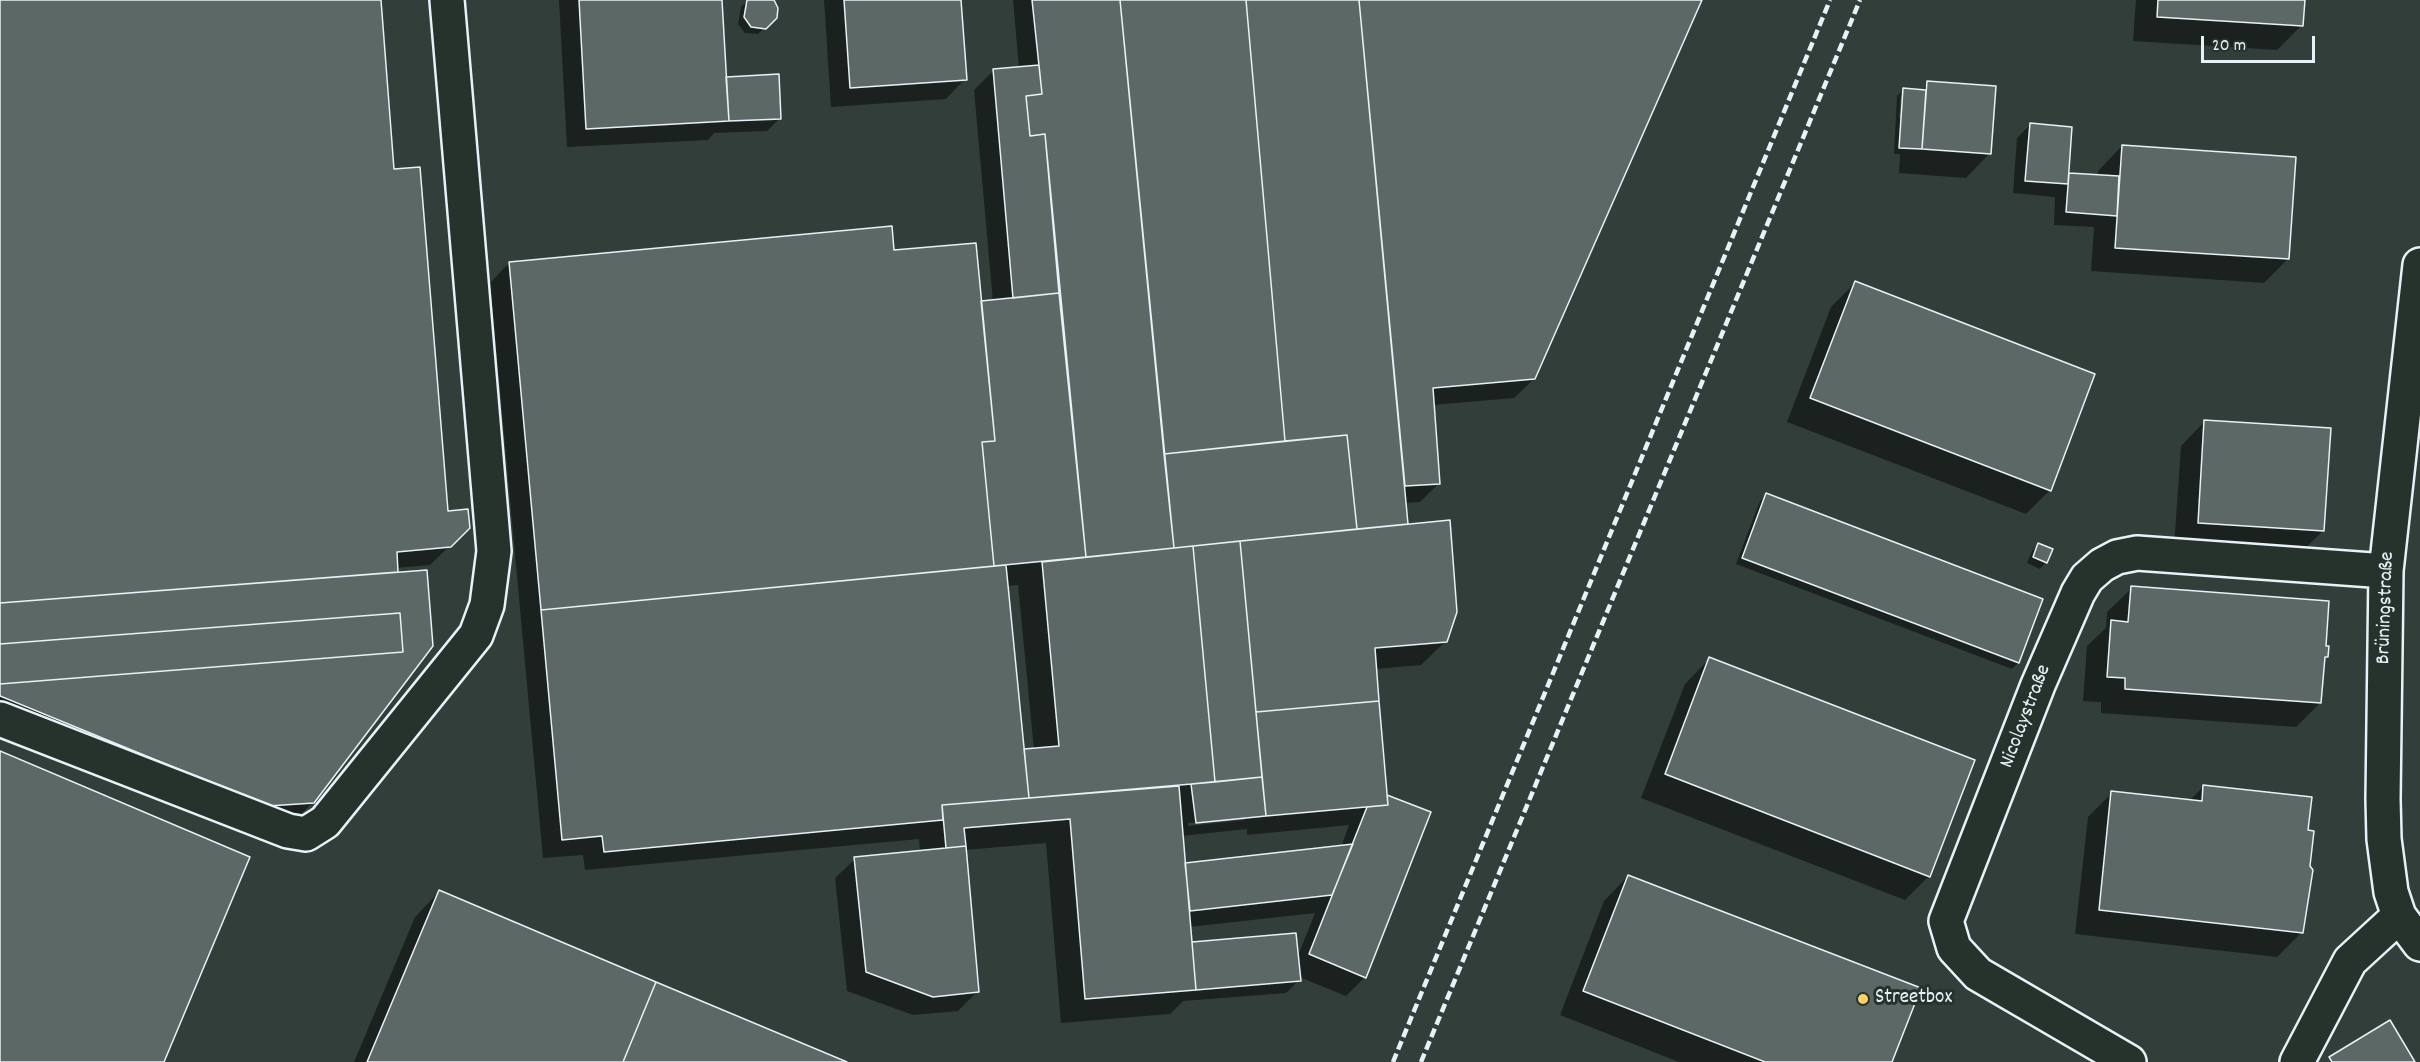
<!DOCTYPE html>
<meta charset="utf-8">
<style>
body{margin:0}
#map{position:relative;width:2420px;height:1062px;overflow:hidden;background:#323e39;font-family:Dekko,sans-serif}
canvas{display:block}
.scale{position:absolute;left:2201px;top:36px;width:114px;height:27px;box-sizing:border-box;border:3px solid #e8f1f8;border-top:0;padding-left:8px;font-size:18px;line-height:21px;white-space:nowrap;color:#e8f1f8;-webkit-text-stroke:4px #26332d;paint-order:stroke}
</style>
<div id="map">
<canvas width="2420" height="1062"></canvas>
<div class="scale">20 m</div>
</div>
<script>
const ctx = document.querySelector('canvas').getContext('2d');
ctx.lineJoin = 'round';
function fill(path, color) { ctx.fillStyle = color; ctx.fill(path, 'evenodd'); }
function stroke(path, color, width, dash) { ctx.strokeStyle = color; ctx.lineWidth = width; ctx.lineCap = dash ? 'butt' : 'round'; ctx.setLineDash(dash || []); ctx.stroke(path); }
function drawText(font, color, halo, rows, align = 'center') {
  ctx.font = font + ' Dekko,sans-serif'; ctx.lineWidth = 6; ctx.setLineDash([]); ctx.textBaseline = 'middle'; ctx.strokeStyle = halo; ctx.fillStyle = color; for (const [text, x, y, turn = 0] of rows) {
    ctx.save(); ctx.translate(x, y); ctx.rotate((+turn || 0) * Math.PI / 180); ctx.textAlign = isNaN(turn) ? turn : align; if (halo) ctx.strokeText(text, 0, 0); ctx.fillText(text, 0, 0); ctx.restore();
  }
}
fill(new Path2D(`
 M0,0H379L393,170L447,512L469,527L430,565L396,568L313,802L288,827L0,730Z
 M559,0H720L725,81L780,118L767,131L714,133L708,140L567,147Z
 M749,0H772V21L758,34L745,33L738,24L741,7Z
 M824,0H960L965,79L946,99L831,107Z
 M1013,0H1701L1534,379L1514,398L1433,405L1439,483L1420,502L1405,503L1407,523L1404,526L1446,641L1421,665L1375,669L1386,796L1429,813L1365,977L1346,996L1299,977V980L1286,993L1183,1001L1170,1014L1061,1023L1046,843L965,850L978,991L958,1011L913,1015L847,991L835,878L855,859L920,852L919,839L585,870L583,855L543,858L490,283L509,263L893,252L980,303L993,302L974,90L993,71L1019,68ZM1018,585L1034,750L1023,752L1007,586ZM1245,817V820L1188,826V823ZM1349,825L1341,847L1184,866L1181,836L1247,829V835ZM1315,913L1297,958L1190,946L1189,927Z
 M2136,0H2303L2302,25L2277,50L2133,41Z
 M1928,83L1990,153L1966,178L1899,173L1900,154H1894L1897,96L1901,92L1899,118H1902Z
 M2030,125L2067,175L2098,176V171L2122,146L2288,259L2264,283L2091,271L2094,227L2054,225L2055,197L2013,193L2017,138Z
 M1855,283L2050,490L2026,514L1787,422L1831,307Z
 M2205,421L2323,531L2298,555L2174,547L2181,446Z
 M1767,495L2041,600L2018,663L2012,669L1736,564L1760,501Z
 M2038,545L2046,562L2040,569L2027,563L2032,551Z
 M2132,588L2324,647L2327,657L2323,660L2320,703L2296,727L2101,713V702L2083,701L2087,646L2106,628L2107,612Z
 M1709,659L1929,876L1905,900L1641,798L1685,684Z
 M2204,786L2307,832L2302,932L2277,957L2075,934L2088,817L2112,793L2189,801Z
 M1628,876L1890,1062H1679L1560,1015L1604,901Z
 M439,892L844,1062H354L415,917Z`), '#0007');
const building = new Path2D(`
 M0,0H381L394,169L420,167L448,511L468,509L470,528L451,547L397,552L398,572L0,603Z
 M579,0H722L729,121L586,129Z
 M747,0H774L778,8L777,18L766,29L751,27L744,17Z
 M844,0H961L967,80L850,88Z
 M1032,0H1120L1174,548L1086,557L1045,134L1030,136L1026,96L1042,94Z
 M1120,0H1246L1285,441L1164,454Z
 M1246,0H1359L1408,524L1357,529L1347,435L1285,441Z
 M1359,0H1702L1535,379L1433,388L1440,484L1405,486Z
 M2158,0H2305L2303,26L2157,17Z
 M1039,65L1042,94L1026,96L1030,136L1045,134L1059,293L1013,298L993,69Z
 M779,74L781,119L729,121L726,77Z
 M1927,81L1996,86L1991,154L1922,149Z
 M1903,88L1926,90L1922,149L1899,148Z
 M2030,123L2072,127L2068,184L2025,181Z
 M2122,145L2296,157L2289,259L2115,248Z
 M2069,173L2119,176L2117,216L2066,212Z
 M892,226L894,250L976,243L995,441L982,442L994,566L541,610L509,262Z
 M1855,281L2095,374L2051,491L1810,398Z
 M1059,293L1086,557L994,566L982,442L995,441L981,301Z
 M2204,420L2331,428L2324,531L2198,523Z
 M1347,435L1357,529L1174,548L1164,454Z
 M1766,493L2043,599L2019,663L1742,558Z
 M1450,520L1457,612L1447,642L1375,648L1379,701L1256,712L1240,541Z
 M1240,541L1262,777L1215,782L1193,546Z
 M2038,543L2053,549L2047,563L2033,557Z
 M1193,546L1215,782L1029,798L1024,749L1059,746L1042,562Z
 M1006,565L1029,798L942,805L943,820L604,852L602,836L562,840L541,610Z
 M427,570L433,646L314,803L268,806L0,696V684L403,652L400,613L0,644V603Z
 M2131,586L2329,601L2326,646H2329L2328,657H2325L2321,703L2125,689V678L2107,677L2111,620L2128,622Z
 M400,613L403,652L0,684V644Z
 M1709,657L1975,760L1930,877L1665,774Z
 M1379,701L1388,805L1266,816L1256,712Z
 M0,751L250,857L164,1062H0Z
 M1262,777L1266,816L1196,823L1191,784Z
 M2203,785L2312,797L2308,830L2314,831L2310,866L2313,870L2303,933L2099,910L2111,791L2202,801Z
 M1179,786L1196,990L1085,999L1070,819L964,828L966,846L946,848L942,805Z
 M1387,795L1431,812L1366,978L1309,954L1367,807L1388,805Z
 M1353,844L1332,895L1190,911L1185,863Z
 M966,846L979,992L933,997L866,972L854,857Z
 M1628,875L1921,988L1892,1062H1765L1583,991Z
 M439,890L656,982L623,1062H367Z
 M1296,933L1301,981L1196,990L1192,942Z
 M656,982L847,1062H623Z
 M2390,1020L2415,1062H2332L2329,1057Z`);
fill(building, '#5c6865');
stroke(building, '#e8f1f8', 1.5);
const minor = new Path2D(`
 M2420,265L2386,571L2383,799L2384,839L2391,892L2399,916L2420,944
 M0,719L288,831L306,834L325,822L476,635L487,605L494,551L447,0
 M2129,1062L1978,974L1954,948L1946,921L2038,685L2078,593L2087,578L2102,565L2117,557L2137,553L2386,571
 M2297,1062L2350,961L2399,916`);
stroke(minor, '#e8f1f8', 38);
stroke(minor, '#26332d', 33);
stroke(new Path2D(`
 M1393,1062L1830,0
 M1421,1062L1860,0`), '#e8f1f8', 4.5, [9, 4.5]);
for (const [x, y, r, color] of [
 [1863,999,6,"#ffd166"]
]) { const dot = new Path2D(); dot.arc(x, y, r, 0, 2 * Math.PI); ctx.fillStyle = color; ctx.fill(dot); stroke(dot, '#26332d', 2); }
drawText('21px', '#e8f1f8', '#26332d', [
 ["Brüningstraße",2387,608,-88],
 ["Nicolaystraße",2027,717,-69]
]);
drawText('21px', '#e8f1f8', '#26332d', [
 ["Streetbox",1875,999]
], 'left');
</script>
